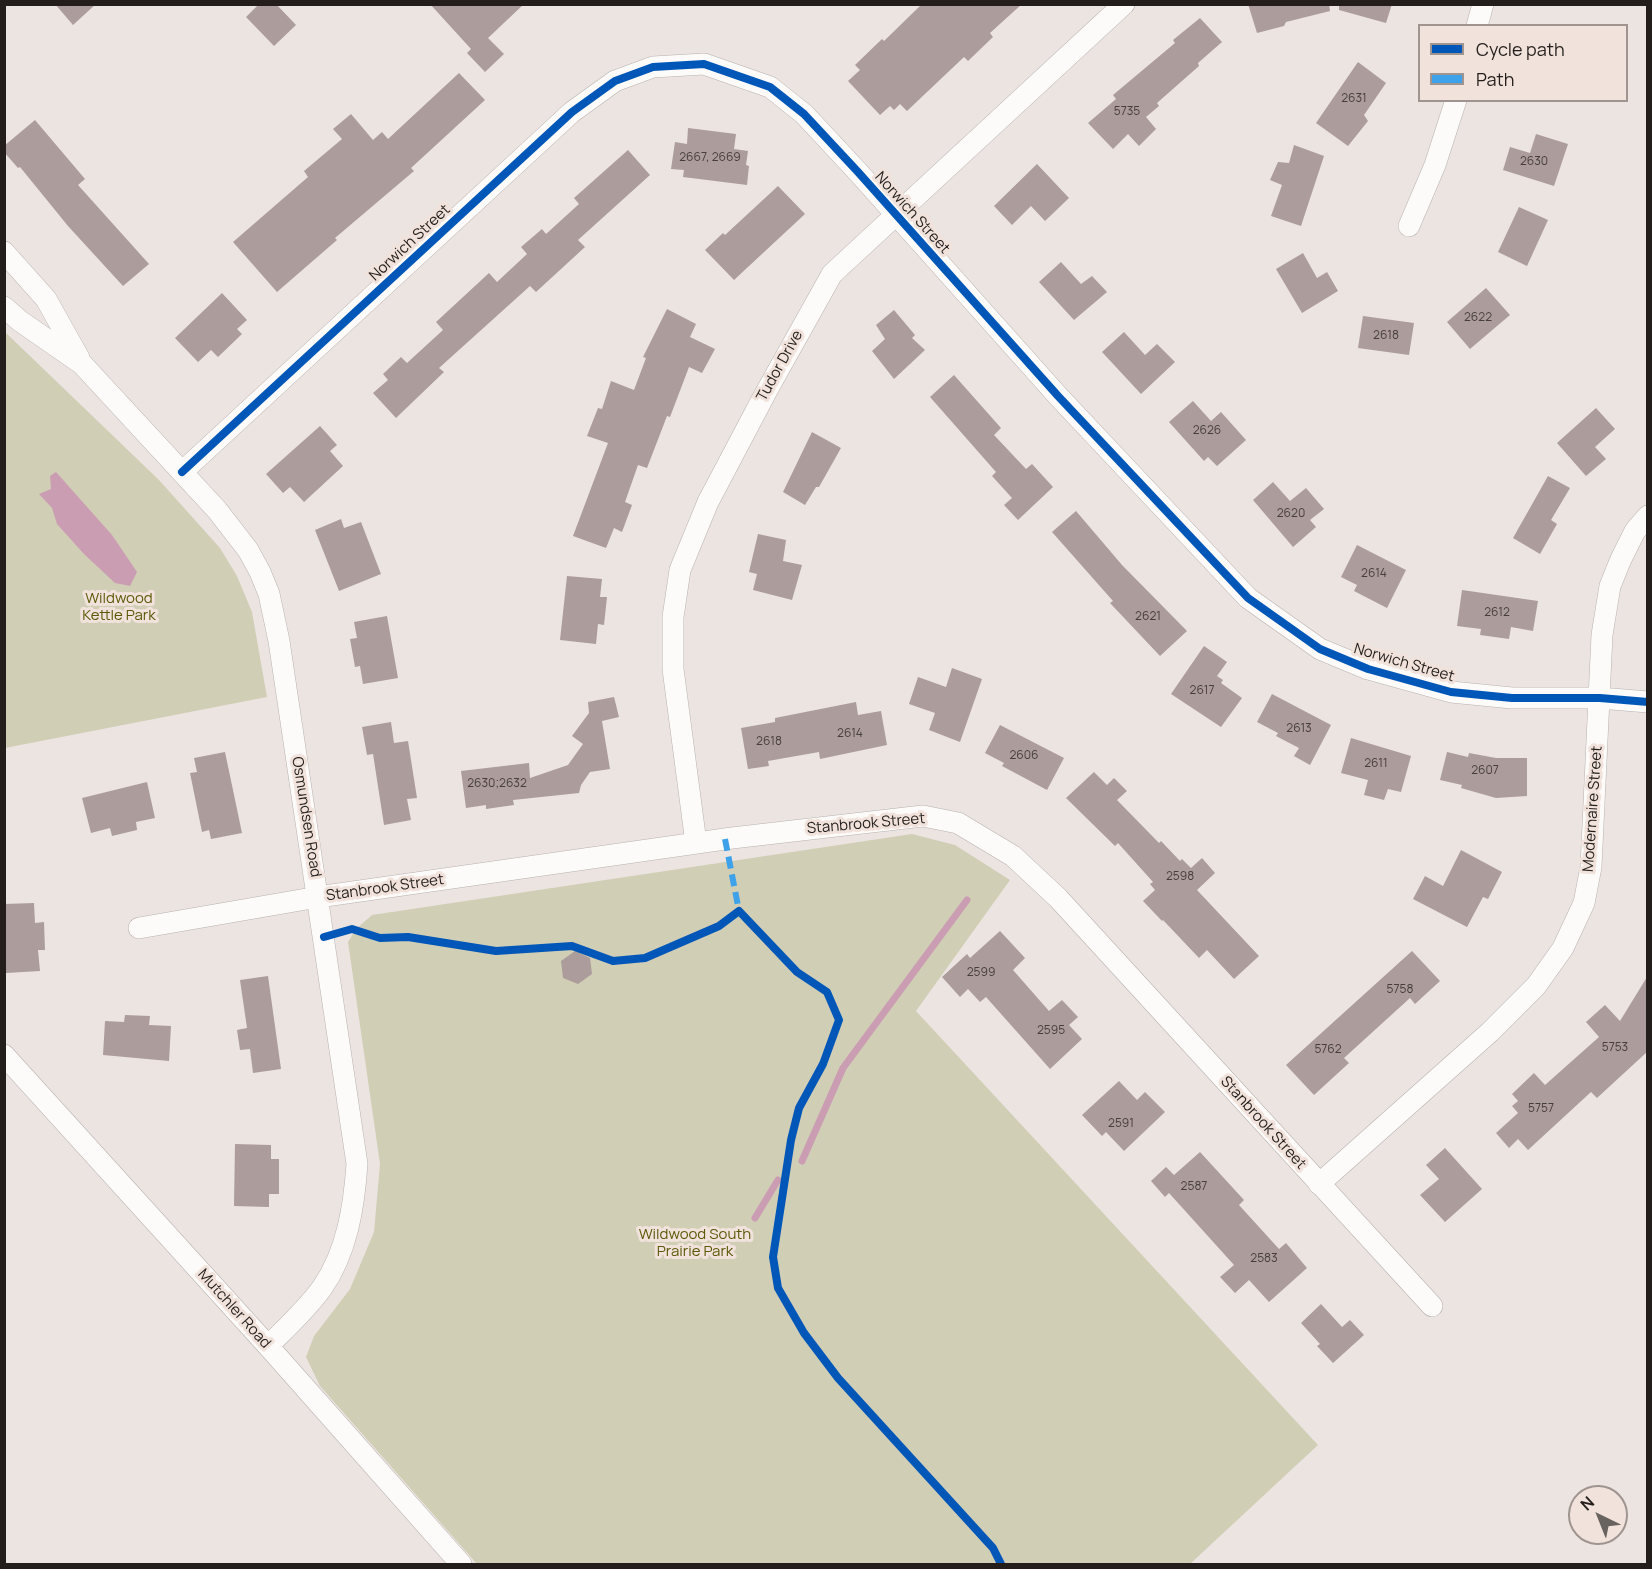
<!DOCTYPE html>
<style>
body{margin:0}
#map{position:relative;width:1652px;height:1569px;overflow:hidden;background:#ece4e1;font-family:Manrope,sans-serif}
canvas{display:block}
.frame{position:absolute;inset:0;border:6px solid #231e1b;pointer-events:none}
.legend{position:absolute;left:1418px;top:24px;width:210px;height:78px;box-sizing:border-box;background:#f1e3dc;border:2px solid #9f948f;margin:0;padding:8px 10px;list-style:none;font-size:18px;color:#231e1b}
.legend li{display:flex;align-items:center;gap:12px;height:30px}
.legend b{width:30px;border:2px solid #9f948f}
.north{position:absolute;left:1568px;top:1485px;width:60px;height:60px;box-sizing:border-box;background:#f1e3dc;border:2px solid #9f948f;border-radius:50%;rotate:317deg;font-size:16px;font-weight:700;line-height:24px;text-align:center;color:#231e1b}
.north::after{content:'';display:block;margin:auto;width:21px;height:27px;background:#696360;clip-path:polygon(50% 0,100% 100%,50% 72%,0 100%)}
</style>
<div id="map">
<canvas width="1652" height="1569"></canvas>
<div class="frame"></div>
<ul class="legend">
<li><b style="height:8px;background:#0057b8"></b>Cycle path</li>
<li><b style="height:8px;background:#3ea2ea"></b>Path</li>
</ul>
<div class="north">N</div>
</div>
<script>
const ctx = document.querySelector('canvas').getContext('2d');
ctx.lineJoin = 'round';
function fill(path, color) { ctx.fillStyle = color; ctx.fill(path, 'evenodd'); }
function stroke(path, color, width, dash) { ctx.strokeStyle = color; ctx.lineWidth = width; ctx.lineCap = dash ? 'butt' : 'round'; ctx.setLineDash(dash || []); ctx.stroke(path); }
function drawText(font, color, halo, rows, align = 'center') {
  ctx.font = font + ' Manrope,sans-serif'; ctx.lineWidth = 6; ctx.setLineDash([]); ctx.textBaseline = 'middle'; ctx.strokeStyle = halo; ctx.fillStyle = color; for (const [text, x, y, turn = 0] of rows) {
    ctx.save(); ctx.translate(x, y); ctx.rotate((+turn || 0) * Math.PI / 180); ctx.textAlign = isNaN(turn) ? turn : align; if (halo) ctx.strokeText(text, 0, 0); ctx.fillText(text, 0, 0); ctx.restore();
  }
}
fill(new Path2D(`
 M4,331L159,480L220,548L237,576L252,612L267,697L5,748Z
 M912,834L955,845L1010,880L916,1011L1318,1445L1190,1564H477L320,1386L306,1357L314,1336L350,1289L374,1232L380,1164L348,942L356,929L372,915Z`), '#d1ceb6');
fill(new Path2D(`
 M56,472L112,535L137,572L130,586L115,583L84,554L57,524L52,508L39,494L51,489L50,476Z`), '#cb9db2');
stroke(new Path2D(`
 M802,1161L843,1068L967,900
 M755,1218L778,1180`), '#cb9db2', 7);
fill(new Path2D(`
 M55,4H96L73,25Z
 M259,4H276L296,25L274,46L246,17Z
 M430,4H524L488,38L504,54L485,72L467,53L471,49Z
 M922,4H1022L990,33L993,37L968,61L964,57L907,111L900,104L894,110L890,106L880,115L848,81L860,70L855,65L882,39L884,41Z
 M1248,4H1329L1330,11L1286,22L1284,26L1257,33Z
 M1339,4H1392L1386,23L1339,10Z
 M1200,18L1222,42L1198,63L1199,66L1157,103L1159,106L1146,117L1156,129L1139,146L1128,134L1113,149L1088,123L1116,99L1113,95L1175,43L1173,40Z
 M1358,62L1386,83L1364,115L1368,121L1348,146L1316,123Z
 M459,73L485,100L411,168L414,171L335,238L337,240L277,292L233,242L308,177L304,171L342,139L333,129L351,114L373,140L382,132L388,139Z
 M35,120L85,179L78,185L149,264L123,286L68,226L20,167L18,168L4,152V146Z
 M688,128L736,134L734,149L748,151L746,165L749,166L747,185L683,177L684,170L671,169L675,142L687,144Z
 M1536,134L1568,144L1554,186L1503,170L1510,147L1530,153Z
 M1294,145L1324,156L1301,226L1271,216L1282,185L1270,180L1278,162L1289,163Z
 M628,150L650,175L578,240L585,247L536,292L530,286L439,368L444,372L396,418L373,393L388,380L383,374L401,357L407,363L443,330L436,322L489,273L497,282L527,254L521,247L542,229L546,234L579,204L574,198Z
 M1037,164L1069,198L1045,221L1031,206L1012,225L994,206Z
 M778,186L805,214L734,280L705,250L723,233L725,235Z
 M1519,207L1548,220L1527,266L1498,252Z
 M1303,253L1317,278L1327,272L1338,291L1302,313L1276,269Z
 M1061,262L1081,284L1092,276L1107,292L1074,320L1039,282Z
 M1486,288L1510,315L1470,349L1447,322Z
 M222,293L247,320L237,329L242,334L218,357L211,350L198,362L175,338Z
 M667,309L696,324L690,337L715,349L702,373L689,367L670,417L667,416L647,468L638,465L625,502L632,505L622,532L614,528L606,548L573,536L608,443L587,436L598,408L602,409L611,381L634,390L646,358L643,357Z
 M894,310L915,335L912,338L925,350L894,379L872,351L885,339L876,325Z
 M1363,316L1414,323L1409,355L1358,348Z
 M1124,332L1145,355L1157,344L1175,362L1141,394L1102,352Z
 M954,375L1001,428L994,435L1026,469L1032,464L1053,487L1018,520L1004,505L1012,498L992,476L996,472L930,397Z
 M1193,401L1211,421L1221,412L1246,440L1217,466L1208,457L1204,461L1169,422Z
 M1596,408L1615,429L1595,447L1606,459L1586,476L1557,443Z
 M320,426L337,445L330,451L343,466L304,502L290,487L283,493L266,474Z
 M812,432L841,448L819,487H816L805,505L783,492Z
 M1548,476L1570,488L1551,520L1557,524L1540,554L1513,538Z
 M1273,482L1290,501L1306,488L1324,509L1310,520L1316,527L1293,547L1253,500Z
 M1076,511L1122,565L1187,631L1160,656L1110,603L1113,601L1052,532Z
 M341,519L344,528L361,522L381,574L339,591L315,530Z
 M758,534L786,540L783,561L802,565L792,600L753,590L757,574L749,572Z
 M1357,545L1406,570L1387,608L1354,591L1357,585L1341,577Z
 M567,576L602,579L600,597H607L604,625L598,624L596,644L560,640Z
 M1462,590L1538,601L1533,631L1511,627L1509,639L1480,635L1481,629L1457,626Z
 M387,616L398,678L363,684L360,666L355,667L350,639L357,638L354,622Z
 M1204,646L1227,662L1217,676L1223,680L1221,683L1242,698L1221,727L1171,694Z
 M952,668L982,679L960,742L929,730L935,713L909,704L918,677L946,687Z
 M1272,694L1331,725L1310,765L1294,756L1299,748L1276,736L1278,733L1257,722Z
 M614,697L619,717L602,721L610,769L590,772L581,785L579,793L513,800L514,805L486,809V805L466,808L461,771L529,763L530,778L568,765L583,744L572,736L589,713L588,702Z
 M856,702L858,715L881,711L887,745L820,759L819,752L768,761L769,766L748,769L741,728L775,722V718Z
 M391,722L394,743L408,741L417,798L407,799L411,820L384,825L373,754L367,755L362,727Z
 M1000,725L1064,758L1047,790L1002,766L1004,763L985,753Z
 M1351,738L1411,756L1401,792L1388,789L1384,800L1364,795L1368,780L1341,773Z
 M225,752L242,833L211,839L209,830L202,832L190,773L197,772L194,758Z
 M1447,752L1468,757L1469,753L1496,758H1527V796L1496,798L1461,788L1462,785L1440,780Z
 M1094,772L1107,785L1114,778L1127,791L1117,800L1159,843L1161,841L1180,861L1182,859L1191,868L1202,858L1215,873L1197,890L1259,956L1234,979L1207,950L1199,958L1163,920L1162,921L1143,901L1155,890L1150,884L1153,882L1118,843L1115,846L1066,798Z
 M147,782L155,818L136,822L137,830L112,836L110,828L91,833L82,798Z
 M1461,850L1502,872L1488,899L1483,897L1467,927L1413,899L1425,876L1443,886Z
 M34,903L35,923L44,922L45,950H38L40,971L6,973L4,904Z
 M1000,931L1025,958L1013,970L1049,1011L1062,1000L1078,1017L1069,1025L1082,1039L1050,1069L986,997L980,1002L968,989L960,997L942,977L967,954L970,958Z
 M575,951L590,958L592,974L578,984L563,978L561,961Z
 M1412,951L1440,981L1415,1004L1410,998L1344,1058L1349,1063L1314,1095L1286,1065Z
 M268,976L281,1069L253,1073L250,1049L240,1050L237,1030L247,1028L240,980Z
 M1647,977V1052L1597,1098L1591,1092L1528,1150L1518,1139L1509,1148L1496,1133L1518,1113L1512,1106L1518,1101L1512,1094L1534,1073L1545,1085L1599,1037L1586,1022L1605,1005L1620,1021Z
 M125,1015L150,1016L149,1025L171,1026L169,1061L103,1055L105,1021L124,1022Z
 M1119,1081L1137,1100L1145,1092L1165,1112L1124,1151L1106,1132L1102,1136L1082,1115Z
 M235,1144L271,1145V1159H279V1194H269V1207L234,1206Z
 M1445,1148L1482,1189L1445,1222L1420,1195L1439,1179L1426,1165Z
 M1200,1152L1244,1200L1239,1205L1279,1249L1286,1243L1307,1268L1269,1302L1249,1280L1235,1293L1220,1277L1234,1265L1169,1193L1165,1197L1151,1181L1166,1167L1174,1175Z
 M1321,1304L1342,1327L1350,1320L1364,1335L1333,1363L1317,1346L1320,1344L1301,1323Z`), '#ac9c9b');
const minor = new Path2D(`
 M1477,26L1483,4
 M1409,226L1435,165L1456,100
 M4,252L46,299L79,358
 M4,307L20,321L82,364L217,510L248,550L260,572L269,594L279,641L357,1164C354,1207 347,1252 322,1288C306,1310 286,1328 268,1346
 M182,472L572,112L615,81L653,67L704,64L770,87L804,114L858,172L1058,396L1248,598L1320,649L1368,669L1451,692L1512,698H1600L1648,702
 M696,843L673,669V617L680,570L708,502L765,394L832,274L1124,4
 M139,928L318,897L732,838L923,816L958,823L1013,856L1058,898L1432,1306
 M4,1055L268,1346L461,1564
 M1319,1184L1490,1032L1536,986L1563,948L1584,903L1591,867L1602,635L1610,586L1621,559L1635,531L1648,516`);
stroke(minor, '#b7b1ae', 22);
stroke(minor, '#fcfbfa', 21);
stroke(new Path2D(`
 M725,839L739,911`), '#3ea2ea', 6, [12, 6]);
stroke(new Path2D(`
 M182,472L572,112L615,81L653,67L704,64L770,87L804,114L858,172L1058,396L1248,598L1320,649L1368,669L1451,692L1512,698H1600L1648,702
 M324,937L352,929L380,938L408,937L496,951L572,946L613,961L645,958L719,926L739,911L797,972L827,992L839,1020L823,1064L799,1108L791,1140L773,1257L778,1288L804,1333L838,1378L993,1548L1001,1564`), '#0057b8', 8);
drawText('12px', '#453e3b', null, [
 ["2631",1354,99],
 ["5735",1127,112],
 ["2667, 2669",710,158],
 ["2630",1534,162],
 ["2622",1478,318],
 ["2618",1386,336],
 ["2626",1207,431],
 ["2620",1291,514],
 ["2614",1374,574],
 ["2612",1497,613],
 ["2621",1148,617],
 ["2617",1202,691],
 ["2613",1299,729],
 ["2614",850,734],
 ["2618",769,742],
 ["2606",1024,756],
 ["2611",1376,764],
 ["2607",1485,771],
 ["2630;2632",497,784],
 ["2598",1180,877],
 ["2599",981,973],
 ["5758",1400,990],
 ["2595",1051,1031],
 ["5753",1615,1048],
 ["5762",1328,1050],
 ["5757",1541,1109],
 ["2591",1121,1124],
 ["2587",1194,1187],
 ["2583",1264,1259]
]);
drawText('15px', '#231e1b', '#f1e3dc', [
 ["Norwich Street",912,213,48],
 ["Norwich Street",410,243,-43],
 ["Tudor Drive",780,366,-61],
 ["Norwich Street",1404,663,16],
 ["Modernaire Street",1593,809,-86],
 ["Osmundsen Road",306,817,81],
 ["Stanbrook Street",866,824,-5],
 ["Stanbrook Street",385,888,-8],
 ["Stanbrook Street",1263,1123,48],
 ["Mutchler Road",234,1309,48]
]);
drawText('15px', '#5b5908', '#f1e3dc', [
 ["Wildwood",119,599],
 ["Kettle Park",119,616],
 ["Wildwood South",695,1235],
 ["Prairie Park",695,1252]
]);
</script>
